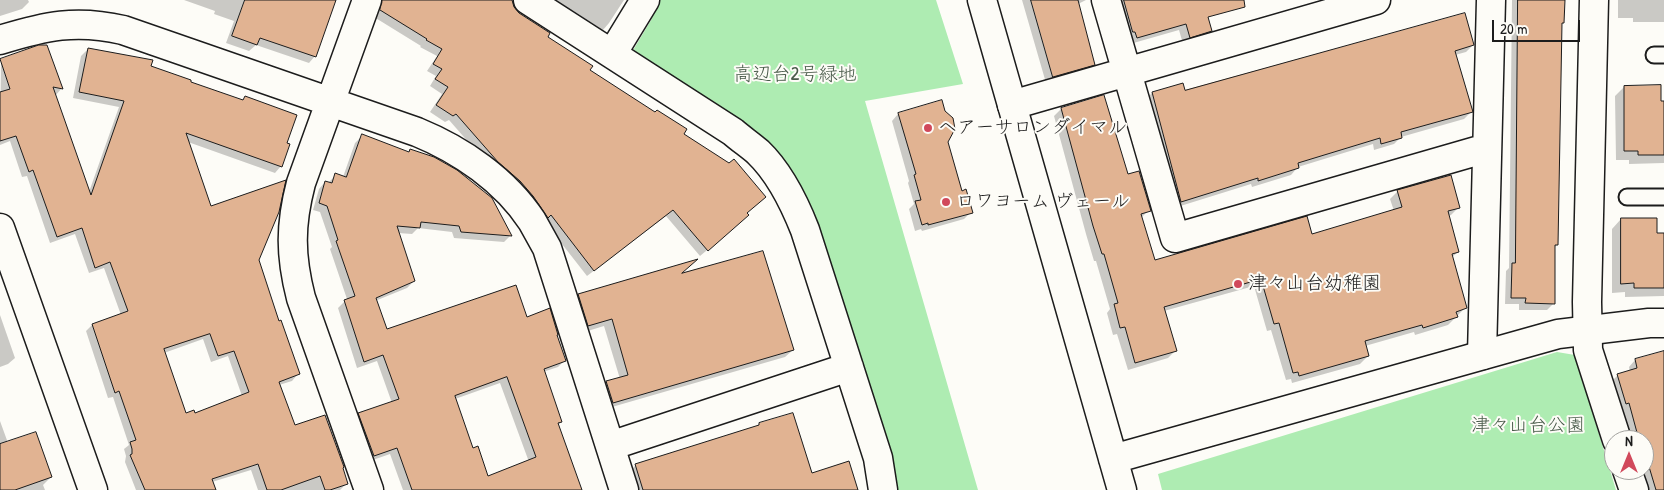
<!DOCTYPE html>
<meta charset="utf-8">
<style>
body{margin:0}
#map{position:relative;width:1664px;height:490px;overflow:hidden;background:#fdfcf7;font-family:"Patrick Hand",sans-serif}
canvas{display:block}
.north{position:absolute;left:1604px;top:430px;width:50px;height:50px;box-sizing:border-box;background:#fdfcf7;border:1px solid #a3a29f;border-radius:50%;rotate:0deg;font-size:14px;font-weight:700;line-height:20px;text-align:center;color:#1c1c1c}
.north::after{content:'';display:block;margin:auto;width:18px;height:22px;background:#d1495b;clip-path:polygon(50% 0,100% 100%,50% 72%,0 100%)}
.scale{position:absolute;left:1492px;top:20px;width:88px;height:22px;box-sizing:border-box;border:2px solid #1c1c1c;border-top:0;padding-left:6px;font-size:15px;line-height:18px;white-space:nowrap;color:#1c1c1c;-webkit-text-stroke:4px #fdfcf7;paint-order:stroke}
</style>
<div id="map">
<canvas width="1664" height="490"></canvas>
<div class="north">N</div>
<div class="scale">20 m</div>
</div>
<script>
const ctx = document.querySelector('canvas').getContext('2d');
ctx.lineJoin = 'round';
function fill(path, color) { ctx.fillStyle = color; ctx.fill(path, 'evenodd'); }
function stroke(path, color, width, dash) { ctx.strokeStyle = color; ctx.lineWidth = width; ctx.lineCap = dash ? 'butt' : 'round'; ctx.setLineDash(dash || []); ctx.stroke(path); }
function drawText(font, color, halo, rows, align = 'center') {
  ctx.font = font + ' "Patrick Hand","Klee One",sans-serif'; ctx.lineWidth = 4; ctx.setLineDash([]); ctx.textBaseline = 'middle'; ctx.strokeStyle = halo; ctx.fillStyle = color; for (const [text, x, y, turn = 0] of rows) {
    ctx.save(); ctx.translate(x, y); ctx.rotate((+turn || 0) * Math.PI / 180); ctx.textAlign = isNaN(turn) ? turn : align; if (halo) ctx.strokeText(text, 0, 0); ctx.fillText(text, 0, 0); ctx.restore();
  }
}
fill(new Path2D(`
 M659,0H936L963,84L865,101L978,490H893L805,195L767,147L632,52L651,20Z
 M1557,352L1575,355L1616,490H1162L1158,474Z`), '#aeecb2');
fill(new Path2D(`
 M0,0H28L29,2L22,9L0,16Z
 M184,0H326L315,56L309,63L256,45L249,51L226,43L234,21L214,14L215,11Z
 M383,0H511L513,8L546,37L588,71L682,134L746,213L741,222L700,256L666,216L587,276L544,221L491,168L449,120L445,122L430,112L442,94L430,86L436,76L427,71L437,56L420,47L421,46L374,17Z
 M540,0H624L609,23L603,30L572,10L563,15Z
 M1022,0H1086L1078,4L1094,64L1087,71L1046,83Z
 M1115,0H1223L1206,16L1210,31L1203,38L1183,44L1179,30L1130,44Z
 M1512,0H1564L1563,23L1561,25L1557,245L1554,248V303L1547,310H1519V304H1505L1506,271L1509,268Z
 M1618,0H1664V22H1633V18H1618Z
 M1473,45L1466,52L1455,55L1471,112L1464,119L1401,137L1394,144L1374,150L1373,144L1298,167L1291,175L1252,187L1251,184L1174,208L1145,100L1152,93L1182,85L1184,92Z
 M88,49L149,67L189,83L241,101L245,98L285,144L281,166L275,173L188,142L210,208L257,260L278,323L298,374L292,381L279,385L294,427L342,468L347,483L340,490H258L251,470L212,482L215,490H136L125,462L126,456L124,449L129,445L113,397L108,398L86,331L92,325L121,315L104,268L89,273L75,234L50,243L27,176L22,177L10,141L0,145L1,60L62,88L55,96L89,192L119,107L73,98L81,56ZM203,339L211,362L228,356L242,396L194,414H185L164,353Z
 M1624,87L1660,103L1664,102V163L1629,164V160H1616L1615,96Z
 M1061,109L1127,176L1149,210L1141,218L1154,261L1311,236L1394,211L1390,199L1398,191L1459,207L1451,215L1448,216L1458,252L1451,258L1465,308L1448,325L1415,335L1414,332L1365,346L1368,356L1360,364L1292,383L1291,379L1286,380L1271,330L1267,331L1254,286L1164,311L1175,351L1168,358L1128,370L1117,334L1113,335L1107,313L1110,309L1096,261H1094L1086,234L1054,116Z
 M944,112L947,142L961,192L971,212L964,219L922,231L921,229L915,231L909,209L914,204L908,183L909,181L892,121L898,114Z
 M362,136L510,236L504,242L454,238L452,232L418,228L412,234L398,233L414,281L407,288L375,301L387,331L526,318L564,361L558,367L543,372L561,422L558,425L581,490H403L390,454L367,462L352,421L359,414L392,403L377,361L357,368L338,308L347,299L330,249L332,247L320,212L313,210L319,189L325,182L328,183L336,175L343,177L355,143ZM500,383L529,462L488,477L473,450L455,399Z
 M1621,219L1656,234H1664V296L1625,297V292L1612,293V229Z
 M679,275L793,350L785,357L605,409L599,390L606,382L620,379L604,326L581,333L571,302L579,295Z
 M0,315L15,358L8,364L0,367Z
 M1664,352V490H1648L1642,470H1644V440H1631L1622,409L1620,410L1611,382L1618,375L1630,372L1629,367L1635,360Z
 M0,421L8,443L51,477L43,485L45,490H0Z
 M759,424L811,475L857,490H634L629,472L636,465L756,428Z`), '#0003');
const building = new Path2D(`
 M245,0H336L316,57L260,38L257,45L232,36Z
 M382,0H512L514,7L519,13L550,33L548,37L593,66L590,70L655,112L657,110L687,129L684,134L729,163L734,159L766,197L747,213L749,215L708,251L673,210L594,271L551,215L548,218L533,196L520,181L498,162L456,114L453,116L436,105L448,87L435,79L442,69L433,64L442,49L426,40L427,39L380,10Z
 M1031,0H1078L1095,65L1053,77Z
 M1124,0H1244L1245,7L1208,17L1212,31L1190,38L1186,24L1137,38L1135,32H1133Z
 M1518,0H1565L1564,23H1562L1558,245H1555V304L1525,303L1526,298H1511L1512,263H1515Z
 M1465,13L1474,45L1455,51L1473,112L1401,132L1402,138L1381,144L1380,138L1298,163L1299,168L1258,181V178L1181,202L1152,92L1183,83L1185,90Z
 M39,45H47L63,89L53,87L91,195L124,101L79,92L88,48L153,60L151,66L191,80V82L243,100L245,96L297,115L287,143L290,144L282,167L186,133L211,206L286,180L279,212L259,260L279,321L281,320L300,374L279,382L295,425L325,415L344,467L343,468L348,484L330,490H325L320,476L281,490H267L258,464L212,479L216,490H145L130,455L132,454V449L130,442L136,440L119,391L115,393L92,324L128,311L110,262L95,268L82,228L57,237L33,170L29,172L16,136L0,141V92L10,89L0,59ZM210,334L218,356L234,351L249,392L195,413L194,410L186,413L164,349Z
 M1661,85V101H1664V155H1638V151H1624V86Z
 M1104,95L1128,174L1139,171L1151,211L1141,214L1155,260L1307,216L1312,234L1402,207L1397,190L1451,175L1460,208L1448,211L1459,252L1452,254L1467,308L1456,312L1458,317L1423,328L1422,325L1365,341L1369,356L1299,376L1298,372L1293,373L1279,323L1274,324L1261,279L1164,307L1177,351L1135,363L1125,327L1120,328L1114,304L1118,303L1104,254H1102L1093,226L1061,108Z
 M942,100L945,111L953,118L955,129L948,142L962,191L966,189L973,213L928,225V223L922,225L915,201L921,200L914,175L916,174L898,113Z
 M362,134L409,152L410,149L434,157L457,170L492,198L512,236L461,232L459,226L421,222L420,228L397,226L415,281L376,298L387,329L516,285L527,317L550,308L558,335H557L566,361L544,369L562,422L558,423L582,490H412L397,448L374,456L358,413L399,399L383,355L364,362L344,300L355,296L336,241L338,240L327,206L319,203L325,181L332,183L335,173L346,177ZM507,377L536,457L488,476L478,446L473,448L455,396Z
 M1621,218H1657V233H1664V288H1634V283L1621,284Z
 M763,251L794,350L613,403L606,381L628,375L612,319L588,326L578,294L698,259L682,273Z
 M1664,351V490H1656L1644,450V440H1639L1629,403L1626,404L1617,374L1637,368L1635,359Z
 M793,413L812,473L849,461L858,490H643L635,464L759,425V423Z
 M36,432L52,477L15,490H0V444Z`);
fill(building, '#e1b392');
stroke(building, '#1c1c1c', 1);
const lane = new Path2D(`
 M1654,55H1664
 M1627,197H1664`);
const street = new Path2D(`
 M367,0L301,183C290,225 290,255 301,298L369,490
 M528,0L733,132C741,139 750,145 758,152C780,173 794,202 805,230L878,458L883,490
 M1106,0L1175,238L1487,148
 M1594,0L1587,302L1588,350L1617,440
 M0,40C45,26 76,19 123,30L417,132C461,150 505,180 532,221C537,230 542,239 547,248L624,490
 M612,54L645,0
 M1012,105L1376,0
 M1482,355L1491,0
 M610,446L849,367
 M1627,470L1634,490`);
const secondary = new Path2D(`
 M982,0L1122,490
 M0,228L93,490
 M1113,459L1558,334L1649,323H1664`);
stroke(lane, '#1c1c1c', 19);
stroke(street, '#1c1c1c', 31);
stroke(secondary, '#1c1c1c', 31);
stroke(lane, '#fdfcf7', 15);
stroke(street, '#fdfcf7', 28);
stroke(secondary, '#fdfcf7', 28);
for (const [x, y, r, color] of [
 [928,128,5,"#d1495b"],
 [946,202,5,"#d1495b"],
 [1238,284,5,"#d1495b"]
]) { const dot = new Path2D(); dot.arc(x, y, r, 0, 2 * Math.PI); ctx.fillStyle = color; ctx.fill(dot); stroke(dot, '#fdfcf7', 2); }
drawText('19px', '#485a49', '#fdfcf7', [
 ["高辺台2号緑地",795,75],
 ["津々山台公園",1528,426]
]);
drawText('19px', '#1c1c1c', '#fdfcf7', [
 ["ヘアーサロンダイマル",938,128],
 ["ロワヨーム ヴェール",956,202],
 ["津々山台幼稚園",1248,284]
], 'left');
</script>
